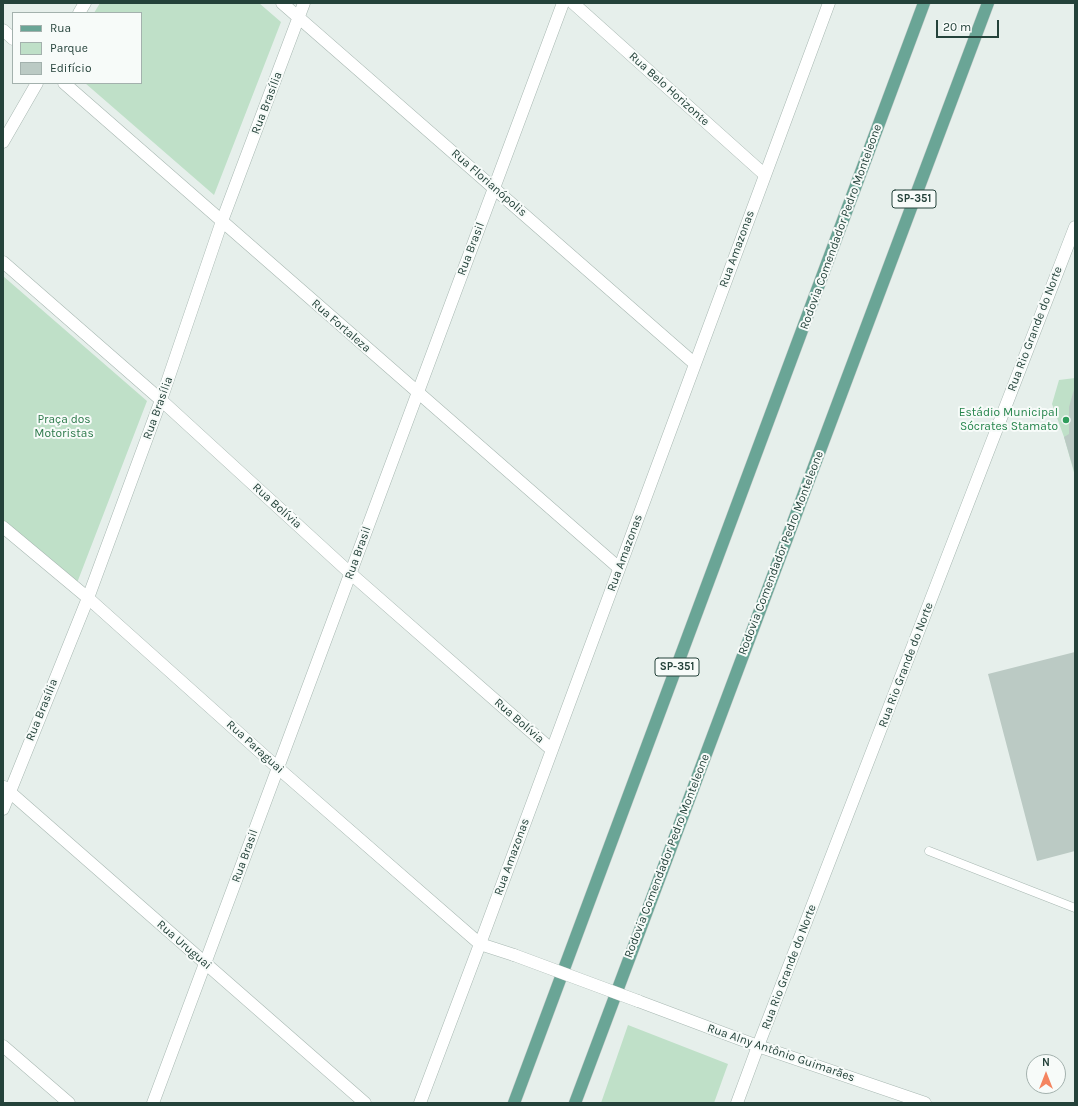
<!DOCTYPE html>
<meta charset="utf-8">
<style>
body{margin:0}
#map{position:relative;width:1078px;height:1106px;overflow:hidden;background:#e6efeb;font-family:Karla,sans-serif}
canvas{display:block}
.frame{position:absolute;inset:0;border:4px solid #24423a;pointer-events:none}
.legend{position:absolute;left:12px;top:12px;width:130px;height:72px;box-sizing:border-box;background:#f7fbf9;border:1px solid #a3b1ad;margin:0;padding:5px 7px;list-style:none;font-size:12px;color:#24423a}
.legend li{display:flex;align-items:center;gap:8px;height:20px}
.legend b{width:20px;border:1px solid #a3b1ad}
.north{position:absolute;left:1026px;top:1054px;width:40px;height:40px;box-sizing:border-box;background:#f7fbf9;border:1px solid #a3b1ad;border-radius:50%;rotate:0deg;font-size:11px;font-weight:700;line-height:16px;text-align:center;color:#24423a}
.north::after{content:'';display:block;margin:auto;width:14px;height:18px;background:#f4845f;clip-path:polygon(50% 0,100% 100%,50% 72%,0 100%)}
.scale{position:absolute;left:936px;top:20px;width:63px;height:18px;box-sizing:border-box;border:2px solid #24423a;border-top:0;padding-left:5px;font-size:12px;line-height:14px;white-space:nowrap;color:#24423a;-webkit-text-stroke:3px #f7fbf9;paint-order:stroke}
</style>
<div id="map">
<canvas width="1078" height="1106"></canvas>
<div class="frame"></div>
<ul class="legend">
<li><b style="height:5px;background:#6aa596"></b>Rua</li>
<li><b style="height:11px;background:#bfe0c8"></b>Parque</li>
<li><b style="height:11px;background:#bbcac4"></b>Edifício</li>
</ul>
<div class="north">N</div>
<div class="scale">20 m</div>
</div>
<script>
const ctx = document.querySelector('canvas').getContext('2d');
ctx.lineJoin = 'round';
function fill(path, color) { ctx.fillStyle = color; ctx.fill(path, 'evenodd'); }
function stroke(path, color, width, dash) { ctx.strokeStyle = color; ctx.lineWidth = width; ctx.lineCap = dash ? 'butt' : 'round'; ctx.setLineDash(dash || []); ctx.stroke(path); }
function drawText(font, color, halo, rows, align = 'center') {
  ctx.font = font + ' Karla,sans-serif'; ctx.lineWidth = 4; ctx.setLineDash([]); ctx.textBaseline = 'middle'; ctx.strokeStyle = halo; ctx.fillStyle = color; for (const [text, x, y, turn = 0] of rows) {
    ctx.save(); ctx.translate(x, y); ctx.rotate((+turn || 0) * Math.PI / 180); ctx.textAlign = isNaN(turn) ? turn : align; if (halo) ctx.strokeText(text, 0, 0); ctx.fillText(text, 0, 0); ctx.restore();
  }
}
fill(new Path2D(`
 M100,3H259L281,22L214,195L85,83H141V13H94Z
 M3,276L147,401L77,583L3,520Z
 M1075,378V476L1064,437L1052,404L1059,380Z
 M628,1025L728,1064L714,1103H601Z`), '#bfe0c8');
fill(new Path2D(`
 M1075,386V474L1064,437L1069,434V407Z
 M1075,652V851L1037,861L988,674Z`), '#bbcac4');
const service = new Path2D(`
 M929,851L1075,908`);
const minor = new Path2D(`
 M282,3L695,364
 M573,3L765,175
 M79,13L85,3
 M3,30L13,39
 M64,83L619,568
 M3,142L37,83
 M3,262L161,400L350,573L552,750
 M3,527L88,598L278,768L480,944L514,955
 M4,787L365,1103
 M3,809L88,598L161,400L222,221L304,3
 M638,1001L758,1046L925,1103
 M3,1046L69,1103
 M153,1103L563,3
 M420,1103L480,944L829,3
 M737,1103L758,1046L1075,227`);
const primary = new Path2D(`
 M514,1103L924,3
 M575,1103L988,3`);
stroke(service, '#a8b8b2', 9);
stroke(minor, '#a8b8b2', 13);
stroke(primary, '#c2cac8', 13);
stroke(service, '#fff', 8);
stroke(minor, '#fff', 12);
stroke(primary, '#6aa596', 12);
const minorBridge = new Path2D(`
 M514,955L638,1001`);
stroke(minorBridge, '#a8b8b2', 13, []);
stroke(minorBridge, '#fff', 12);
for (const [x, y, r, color] of [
 [1066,420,4,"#2e9e5b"]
]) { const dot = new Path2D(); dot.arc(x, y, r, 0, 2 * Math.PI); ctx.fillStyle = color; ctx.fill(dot); stroke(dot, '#f7fbf9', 1.5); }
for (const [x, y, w] of [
 [914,199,44],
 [677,667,44]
]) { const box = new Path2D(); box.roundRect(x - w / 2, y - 9, w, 18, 3); ctx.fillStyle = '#f7fbf9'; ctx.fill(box); stroke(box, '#24423a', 1); }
drawText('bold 11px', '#24423a', null, [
 ["SP-351",914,199],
 ["SP-351",677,667]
]);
drawText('12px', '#24423a', '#f7fbf9', [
 ["Rua Belo Horizonte",669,89,42],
 ["Rua Brasília",267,103,-69],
 ["Rua Florianópolis",489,183,41],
 ["Rodovia Comendador Pedro Monteleone",841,227,-70],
 ["Rua Brasil",471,249,-69],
 ["Rua Amazonas",737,249,-70],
 ["Rua Fortaleza",341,326,41],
 ["Rua Rio Grande do Norte",1035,329,-69],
 ["Rua Brasília",158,408,-70],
 ["Rua Bolívia",277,506,42],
 ["Rua Brasil",358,553,-70],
 ["Rua Amazonas",625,553,-70],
 ["Rodovia Comendador Pedro Monteleone",781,553,-69],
 ["Rua Rio Grande do Norte",906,665,-69],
 ["Rua Brasília",42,710,-68],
 ["Rua Bolívia",519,721,41],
 ["Rua Paraguai",255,747,42],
 ["Rua Brasil",245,856,-70],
 ["Rodovia Comendador Pedro Monteleone",667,856,-69],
 ["Rua Amazonas",512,857,-70],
 ["Rua Uruguai",184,945,41],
 ["Rua Rio Grande do Norte",789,967,-69],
 ["Rua Alny Antônio Guimarães",781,1053,19]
]);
drawText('12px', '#27864d', '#f7fbf9', [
 ["Estádio Municipal",1058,413],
 ["Sócrates Stamato",1058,427]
], 'right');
drawText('12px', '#2d7a4b', '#f7fbf9', [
 ["Praça dos",64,420],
 ["Motoristas",64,434]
]);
</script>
